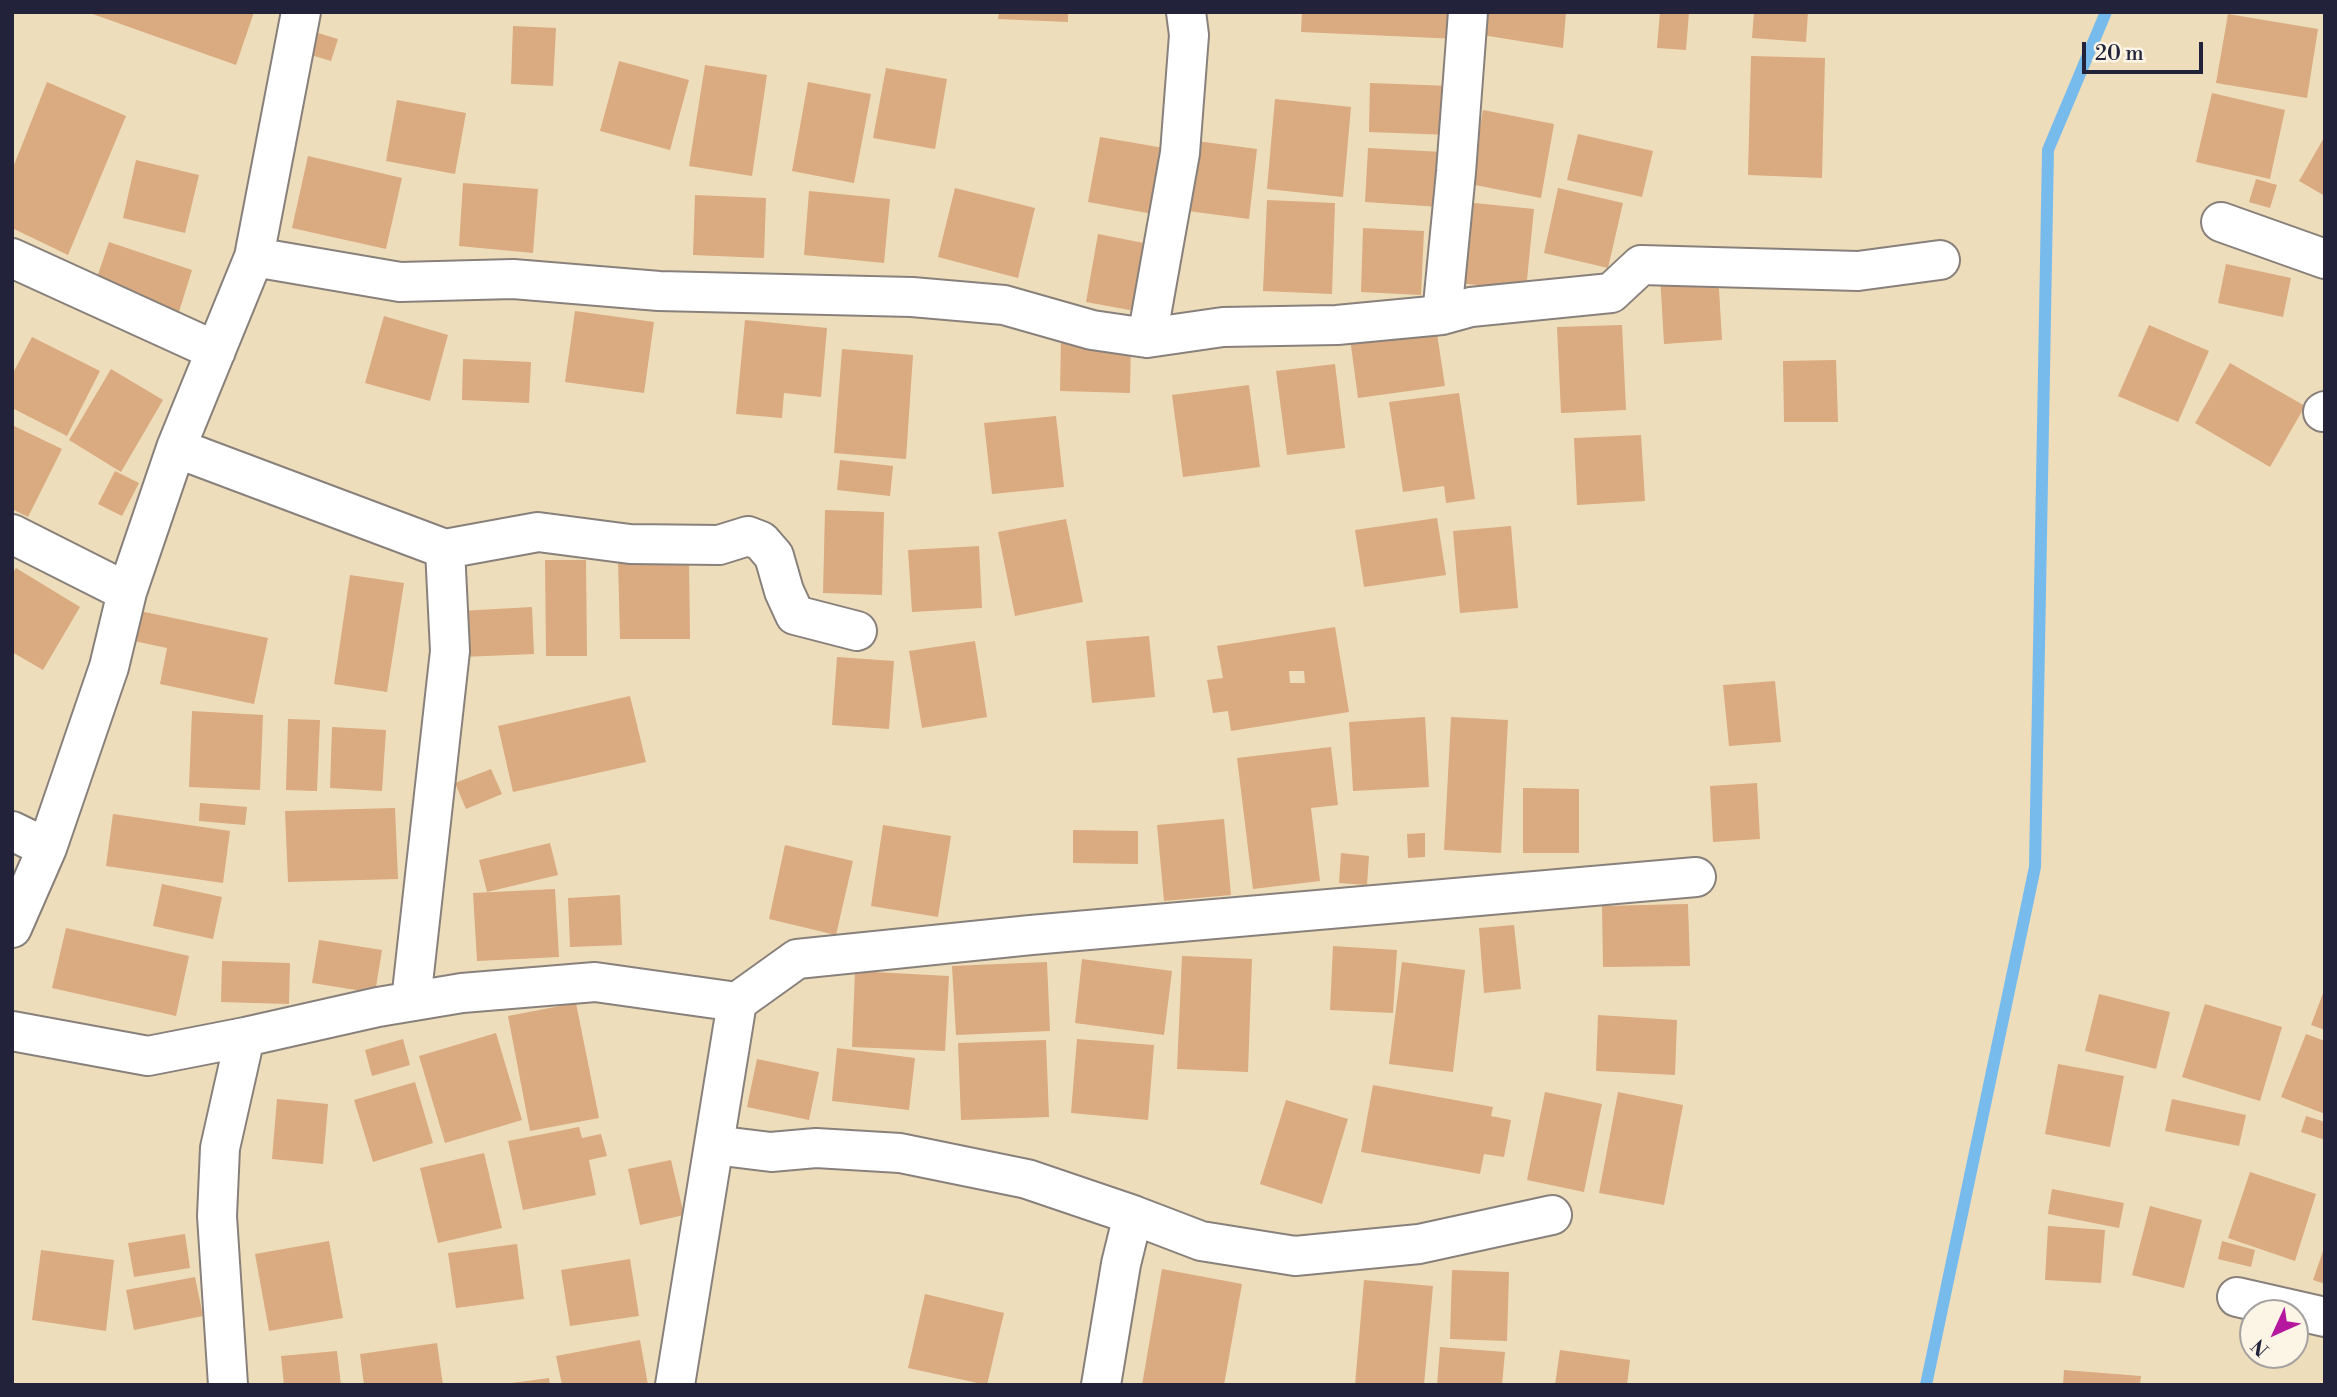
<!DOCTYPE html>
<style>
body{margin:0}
#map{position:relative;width:2337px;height:1397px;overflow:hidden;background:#edb;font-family:"Libre Bodoni",serif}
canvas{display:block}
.frame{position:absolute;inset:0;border:14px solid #22223b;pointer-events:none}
.north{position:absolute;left:2239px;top:1299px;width:70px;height:70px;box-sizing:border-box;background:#fcf5e5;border:2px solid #a5a1a1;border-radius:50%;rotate:225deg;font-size:19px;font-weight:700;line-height:28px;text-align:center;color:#22223b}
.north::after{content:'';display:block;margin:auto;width:24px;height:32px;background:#b5179e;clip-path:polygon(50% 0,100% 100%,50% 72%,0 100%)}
.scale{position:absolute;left:2082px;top:42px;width:121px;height:32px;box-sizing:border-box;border:4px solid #22223b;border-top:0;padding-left:9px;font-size:21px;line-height:24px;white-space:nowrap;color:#22223b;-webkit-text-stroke:5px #fcf5e5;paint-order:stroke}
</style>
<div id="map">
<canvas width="2337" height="1397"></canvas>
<div class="frame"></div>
<div class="north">N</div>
<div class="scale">20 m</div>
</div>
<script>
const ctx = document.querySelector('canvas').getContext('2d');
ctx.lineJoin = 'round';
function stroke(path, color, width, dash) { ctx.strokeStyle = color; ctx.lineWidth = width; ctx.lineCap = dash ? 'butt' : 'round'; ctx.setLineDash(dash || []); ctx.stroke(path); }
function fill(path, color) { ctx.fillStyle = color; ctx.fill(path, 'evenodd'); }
stroke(new Path2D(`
 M1926,1385L2035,867L2048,150L2106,12`), '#77bbed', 12);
fill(new Path2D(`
 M87,12H254L236,65Z
 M999,12H1068V22L998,19Z
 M1302,12H1460L1459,39L1301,32Z
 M1479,12H1566L1563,48L1476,34Z
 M1660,12H1689L1686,50L1657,48Z
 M1754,12H1808L1806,42L1752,38Z
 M2228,14L2318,29L2307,98L2216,83Z
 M513,26L556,28L553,86L511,84Z
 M318,33L338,39L331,61L311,55Z
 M1751,56L1825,58L1822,178L1748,175Z
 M619,61L689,80L670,150L600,131Z
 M705,65L767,75L752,176L689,166Z
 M886,68L947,79L935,149L873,138Z
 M47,82L126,116L68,255L12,228V170Z
 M808,82L871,94L854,183L792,171Z
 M1370,83L1452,86L1451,135L1369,132Z
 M2212,93L2285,110L2270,179L2196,162Z
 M1275,99L1351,107L1343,197L1267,189Z
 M397,100L466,113L455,174L386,161Z
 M1483,110L1554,124L1541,198L1470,184Z
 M1578,134L1653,151L1642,197L1567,180Z
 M2325,136V196L2299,181Z
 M1100,137L1170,149L1158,215L1088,202Z
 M1189,140L1257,149L1249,219L1180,210Z
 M1368,148L1443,152L1440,207L1365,202Z
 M308,156L402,178L386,249L292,228Z
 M136,160L199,175L185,233L123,218Z
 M2256,179L2277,185L2270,208L2249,202Z
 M463,183L538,189L533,253L459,246Z
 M955,188L1035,208L1018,278L938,257Z
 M1558,188L1623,203L1608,268L1544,253Z
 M809,191L890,199L884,263L804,255Z
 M695,195L766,198L764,258L693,255Z
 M1267,200L1335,203L1332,294L1263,291Z
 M1455,201L1534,209L1526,290L1448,282Z
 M1363,228L1424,231L1421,295L1361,292Z
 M1098,234L1159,246L1146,313L1086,302Z
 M109,242L192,270L178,315L94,286Z
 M2226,264L2291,278L2283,317L2218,303Z
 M1718,272L1722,340L1664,344L1660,275Z
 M575,311L654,322L644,393L565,382Z
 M384,316L448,335L430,401L365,383Z
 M745,320L827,328L821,397L784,393L782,418L736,414Z
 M1622,325L1626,410L1561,413L1557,327Z
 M2149,325L2209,351L2178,422L2118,396Z
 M1436,327L1445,386L1358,398L1350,338Z
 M32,337L100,371L67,436L12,408V375Z
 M1061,339L1131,340L1130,393L1060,391Z
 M842,349L913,355L906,459L834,453Z
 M463,359L531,362L529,403L462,400Z
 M1836,360L1838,422H1784L1783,361Z
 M2230,363L2305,406L2270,467L2195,423Z
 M1335,364L1345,448L1287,455L1276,371Z
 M111,369L163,400L121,472L69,440Z
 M1249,385L1260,467L1183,477L1172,395Z
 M1459,393L1475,499L1446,503L1444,486L1403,492L1389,402Z
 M1056,416L1064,487L992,494L984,423Z
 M12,425L62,449L28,517L12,509Z
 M1641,435L1645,501L1577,505L1574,438Z
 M840,460L893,466L890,496L837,490Z
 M115,471L139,483L122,516L98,504Z
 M825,510L884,512L882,595L823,593Z
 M1437,518L1446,575L1364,587L1355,530Z
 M1066,519L1083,602L1015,616L998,532Z
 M1511,526L1518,608L1460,613L1453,531Z
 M979,546L982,608L912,612L908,550Z
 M689,559L690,639H620L618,560Z
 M545,560H586L587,656H546Z
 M16,568L80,607L43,670L12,652V574Z
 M350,575L404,583L387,692L334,684Z
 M532,607L534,654L462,657L460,611Z
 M140,611L268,638L254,704L160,684L167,648L134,641Z
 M1335,627L1349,712L1231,731L1228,711L1213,713L1207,680L1223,678L1217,646ZM1289,671H1304L1305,683H1290Z
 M1149,636L1155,697L1092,703L1086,641Z
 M975,641L987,717L922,728L909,651Z
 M837,657L894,661L889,729L832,725Z
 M1775,681L1781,742L1729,746L1723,685Z
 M630,696L646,762L513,792L498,726Z
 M192,711L263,715L260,790L189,787Z
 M1425,717L1429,787L1353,791L1349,722Z
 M1451,717L1508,720L1501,853L1444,850Z
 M288,719L320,720L317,791L286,790Z
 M332,727L386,730L382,791L330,788Z
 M1331,747L1338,805L1311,808L1320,881L1253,889L1237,758Z
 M491,769L502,794L466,809L455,783Z
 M1757,783L1760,839L1713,842L1710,786Z
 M1523,788L1579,789V853H1523Z
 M200,803L247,807L245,825L199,821Z
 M395,808L398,879L288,882L285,811Z
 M113,814L230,831L223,883L106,866Z
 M1224,819L1231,895L1164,901L1157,825Z
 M883,825L951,836L938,917L871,906Z
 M1073,830L1138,831V864L1073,863Z
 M1425,833V857L1408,858L1407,834Z
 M550,843L558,875L487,892L479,860Z
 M785,845L853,861L836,935L769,919Z
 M1341,853L1369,856L1367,885L1339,883Z
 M162,884L222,897L213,939L153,926Z
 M555,889L559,957L477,961L473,893Z
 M620,895L622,945L570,947L568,898Z
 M1688,904L1690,966L1603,967L1602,906Z
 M1514,925L1521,989L1484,993L1479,928Z
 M66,928L189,956L176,1016L52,988Z
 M319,940L382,950L375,993L312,983Z
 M1333,946L1397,950L1393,1013L1330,1010Z
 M1182,956L1252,959L1248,1072L1177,1069Z
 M1082,959L1172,971L1164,1035L1075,1023Z
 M222,961L290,963L289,1004L221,1002Z
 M1047,962L1050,1031L956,1035L952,966Z
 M1402,962L1465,970L1453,1072L1389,1064Z
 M855,971L949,976L945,1051L852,1047Z
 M2325,988V1030L2311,1025Z
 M2099,994L2170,1012L2156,1069L2085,1051Z
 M576,1003L599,1118L530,1131L508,1016Z
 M2205,1004L2282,1027L2260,1101L2182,1077Z
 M1598,1015L1677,1020L1675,1075L1596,1071Z
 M496,1033L522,1120L445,1143L419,1056Z
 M2306,1034L2325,1041V1114L2281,1097Z
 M403,1039L410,1065L372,1076L365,1050Z
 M1077,1039L1154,1045L1148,1120L1071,1113Z
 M1046,1040L1049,1117L961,1120L958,1043Z
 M837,1048L915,1058L909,1110L832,1101Z
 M757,1059L819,1072L809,1120L747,1107Z
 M2058,1064L2124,1076L2110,1147L2045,1134Z
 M415,1082L433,1143L373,1162L354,1100Z
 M1373,1085L1493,1107L1491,1116L1511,1120L1504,1157L1484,1154L1480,1174L1361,1152Z
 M1545,1092L1602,1104L1584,1192L1527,1180Z
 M1618,1092L1683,1105L1664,1205L1599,1193Z
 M277,1099L328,1104L323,1164L272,1159Z
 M2172,1099L2246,1115L2239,1146L2165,1131Z
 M1286,1100L1348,1119L1322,1204L1260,1184Z
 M2306,1116L2325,1122V1140L2301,1132Z
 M579,1127L582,1138L601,1134L607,1156L589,1160L596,1195L523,1210L508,1141Z
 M484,1153L502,1228L438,1243L420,1168Z
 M671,1160L684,1215L640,1225L628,1169Z
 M2250,1172L2316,1194L2295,1261L2228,1238Z
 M2052,1189L2124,1203L2119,1228L2048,1214Z
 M2150,1206L2202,1220L2184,1288L2132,1275Z
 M2048,1226L2105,1230L2101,1283L2045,1280Z
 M185,1234L190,1268L134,1277L128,1243Z
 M329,1241L343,1318L269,1331L255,1254Z
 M2222,1241L2255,1250L2251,1267L2218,1259Z
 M517,1244L524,1299L456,1308L448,1253Z
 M2324,1248H2325V1284L2313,1280Z
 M41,1250L114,1260L106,1331L32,1320Z
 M630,1259L639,1316L570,1326L561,1270Z
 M1162,1269L1242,1284L1224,1385H1142Z
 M1452,1270L1509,1272L1507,1341L1450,1339Z
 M195,1277L203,1316L134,1330L126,1290Z
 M1364,1280L1433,1286L1424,1385H1355Z
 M925,1294L1004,1313L987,1385L908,1368Z
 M640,1340L648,1385H562L556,1356Z
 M437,1343L443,1385H364L360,1354Z
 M1440,1347L1505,1352L1502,1385H1437Z
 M1560,1350L1630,1360L1627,1385H1555Z
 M337,1351L341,1385H284L281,1356Z
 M2064,1370L2141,1376L2140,1385H2063Z
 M549,1378L550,1385H512V1383Z`), '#daaa80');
const minor = new Path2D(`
 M2221,222L2325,259
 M254,257L400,282L513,279L659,291L912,297L1004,305L1092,330L1147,338L1223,327L1337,325L1442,315L1471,307L1611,293L1641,265L1858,271L1940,260
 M12,258L216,351
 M1442,315L1456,172L1468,12
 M1147,338L1180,153L1189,35L1186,12
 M2323,412L2325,411
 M176,448L445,549L538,532L630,544L719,545L748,536L761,541L774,556L784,591L795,615L857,631
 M12,534L127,592
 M12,831L47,848
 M12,928L47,848L109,667L127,592L176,448L254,257L301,12
 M411,1001L450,651L445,549
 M12,1031L148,1056L245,1037L378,1007L462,993L595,982L737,1002L797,959L1031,935L1696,877
 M714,1145L771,1152L816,1148L900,1153L1027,1179L1133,1215L1121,1264L1101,1385
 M1133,1215L1201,1241L1295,1256L1419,1244L1552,1215
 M2237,1297L2325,1317
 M228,1385L217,1216L220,1148L245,1037
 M675,1385L737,1002`);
stroke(minor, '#88807b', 42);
stroke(minor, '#fff', 38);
</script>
